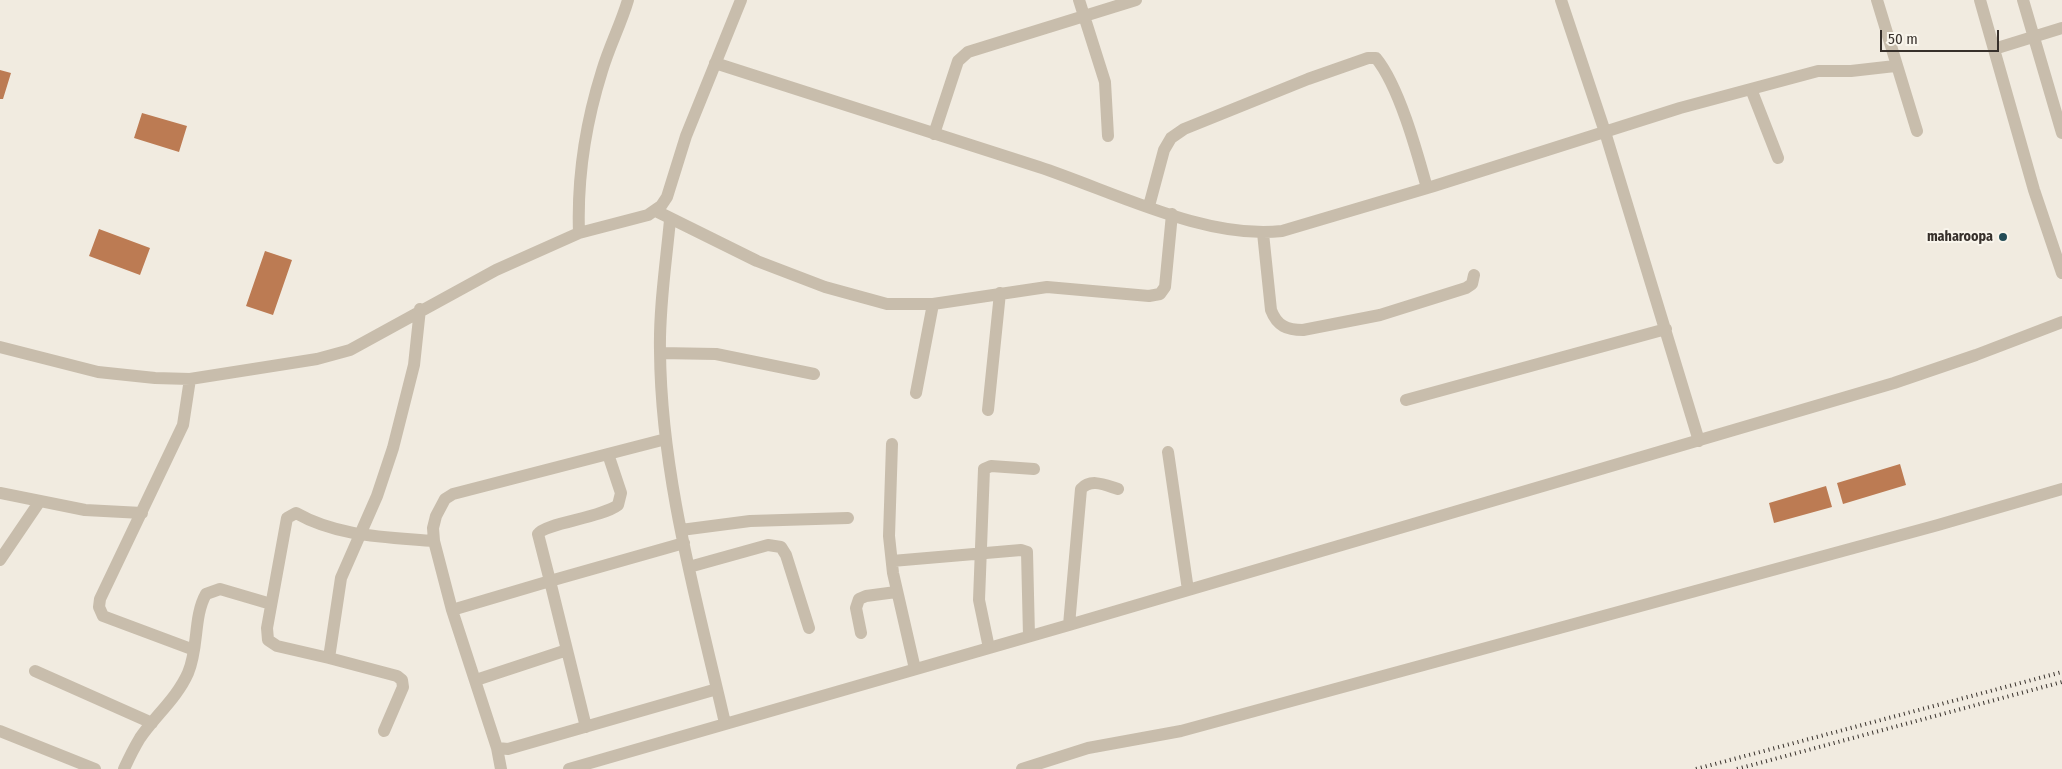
<!DOCTYPE html>
<style>
body{margin:0}
#map{position:relative;width:2062px;height:769px;overflow:hidden;background:#f1ebe0;font-family:"Fira Sans Condensed",sans-serif}
canvas{display:block}
.scale{position:absolute;left:1880px;top:30px;width:119px;height:22px;box-sizing:border-box;border:2px solid #37302b;border-top:0;padding-left:6px;font-size:15px;line-height:18px;white-space:nowrap;color:#37302b;-webkit-text-stroke:4px #f9f5ec;paint-order:stroke}
</style>
<div id="map">
<canvas width="2062" height="769"></canvas>
<div class="scale">50 m</div>
</div>
<script>
const ctx = document.querySelector('canvas').getContext('2d');
ctx.lineJoin = 'round';
function fill(path, color) { ctx.fillStyle = color; ctx.fill(path, 'evenodd'); }
function stroke(path, color, width, dash) { ctx.strokeStyle = color; ctx.lineWidth = width; ctx.lineCap = dash ? 'butt' : 'round'; ctx.setLineDash(dash || []); ctx.stroke(path); }
function drawText(font, color, halo, rows, align = 'center') {
  ctx.font = font + ' "Fira Sans Condensed",sans-serif'; ctx.lineWidth = 4; ctx.setLineDash([]); ctx.textBaseline = 'middle'; ctx.strokeStyle = halo; ctx.fillStyle = color; for (const [text, x, y, turn = 0] of rows) {
    ctx.save(); ctx.translate(x, y); ctx.rotate((+turn || 0) * Math.PI / 180); ctx.textAlign = isNaN(turn) ? turn : align; if (halo) ctx.strokeText(text, 0, 0); ctx.fillText(text, 0, 0); ctx.restore();
  }
}
fill(new Path2D(`
 M0,70L11,73L3,99H0Z
 M142,113L187,126L179,152L134,138Z
 M99,229L150,248L140,275L89,256Z
 M265,251L292,260L273,315L246,306Z
 M1900,464L1906,485L1843,504L1837,483Z
 M1826,486L1832,507L1774,523L1769,503Z`), '#bc7b53');
stroke(new Path2D(`
 M1079,0L1105,82L1108,136
 M1561,0L1605,132L1699,441
 M1877,0L1917,131
 M1980,0L2034,190L2062,273
 M2023,0L2062,133
 M1994,49L2062,28
 M715,63C823,98 931,132 1039,167C1112,191 1206,240 1282,231L1434,186L1680,108L1818,71H1851L1895,66
 M1751,89L1778,158
 M934,134L958,61L968,52L1136,0
 M1149,206L1164,150L1171,138L1184,129L1308,79L1368,58H1376C1399,86 1417,152 1427,188
 M656,211L757,261L825,287L887,304H933L1047,287L1149,296L1160,294L1165,287L1172,214
 M670,220C666,263 659,308 660,351C661,477 697,601 725,723
 M579,233C577,176 585,125 602,71C609,47 621,24 628,0
 M1263,233L1271,310C1277,326 1287,330 1303,330L1380,315L1466,288L1472,284L1474,275
 M0,347L98,372L155,378L190,379L317,359L350,350L496,270L579,233L648,215L661,206L667,197L686,136L741,0
 M660,353L716,354L814,374
 M190,379L183,425L100,599L99,607L103,616L194,650
 M916,393L933,304
 M1406,400L1666,329
 M988,410L1000,293
 M666,439L453,494L445,499L436,516L433,528L434,541L452,610L497,748L508,749L717,689
 M892,444L889,536L893,573L915,669
 M1168,452L1188,590
 M0,493L85,510L142,513
 M681,530L750,521L848,518
 M0,560L40,501
 M892,561L1021,550L1027,552L1029,636
 M689,567L768,545L781,547L786,555L809,628
 M452,610L550,581L538,534C545,523 601,518 618,505L621,493L608,454
 M1069,625L1081,489C1091,478 1105,485 1118,489
 M861,633L856,608L859,599L866,596L896,592
 M989,648L979,600L984,469L991,466L1034,469
 M329,658L277,646L268,640L267,628L287,518L296,513C338,537 387,537 434,541
 M35,671L152,723
 M476,680L567,650
 M586,727L550,581L684,543
 M0,731L95,769
 M384,731L403,687L402,680L397,676L329,658L341,578L377,496L393,448L414,365L420,309
 M497,748L501,769
 M124,769C129,758 134,748 140,738C155,716 177,698 188,673C199,648 193,617 206,594L220,589L271,604
 M569,769L1069,625L1894,383L1976,355L2062,322
 M1022,769L1088,748L1181,731L1938,525L2062,489`), '#c8bdac', 12);
stroke(new Path2D(`
 M1696,769L2062,672
 M1737,769L2062,682`), '#37302b', 4, [1, 4]);
for (const [x, y, r, color] of [
 [2003,237,5,"#234b56"]
]) { const dot = new Path2D(); dot.arc(x, y, r, 0, 2 * Math.PI); ctx.fillStyle = color; ctx.fill(dot); stroke(dot, '#f9f5ec', 2); }
drawText('bold 14px', '#37302b', '#f9f5ec', [
 ["maharoopa",1993,237]
], 'right');
</script>
